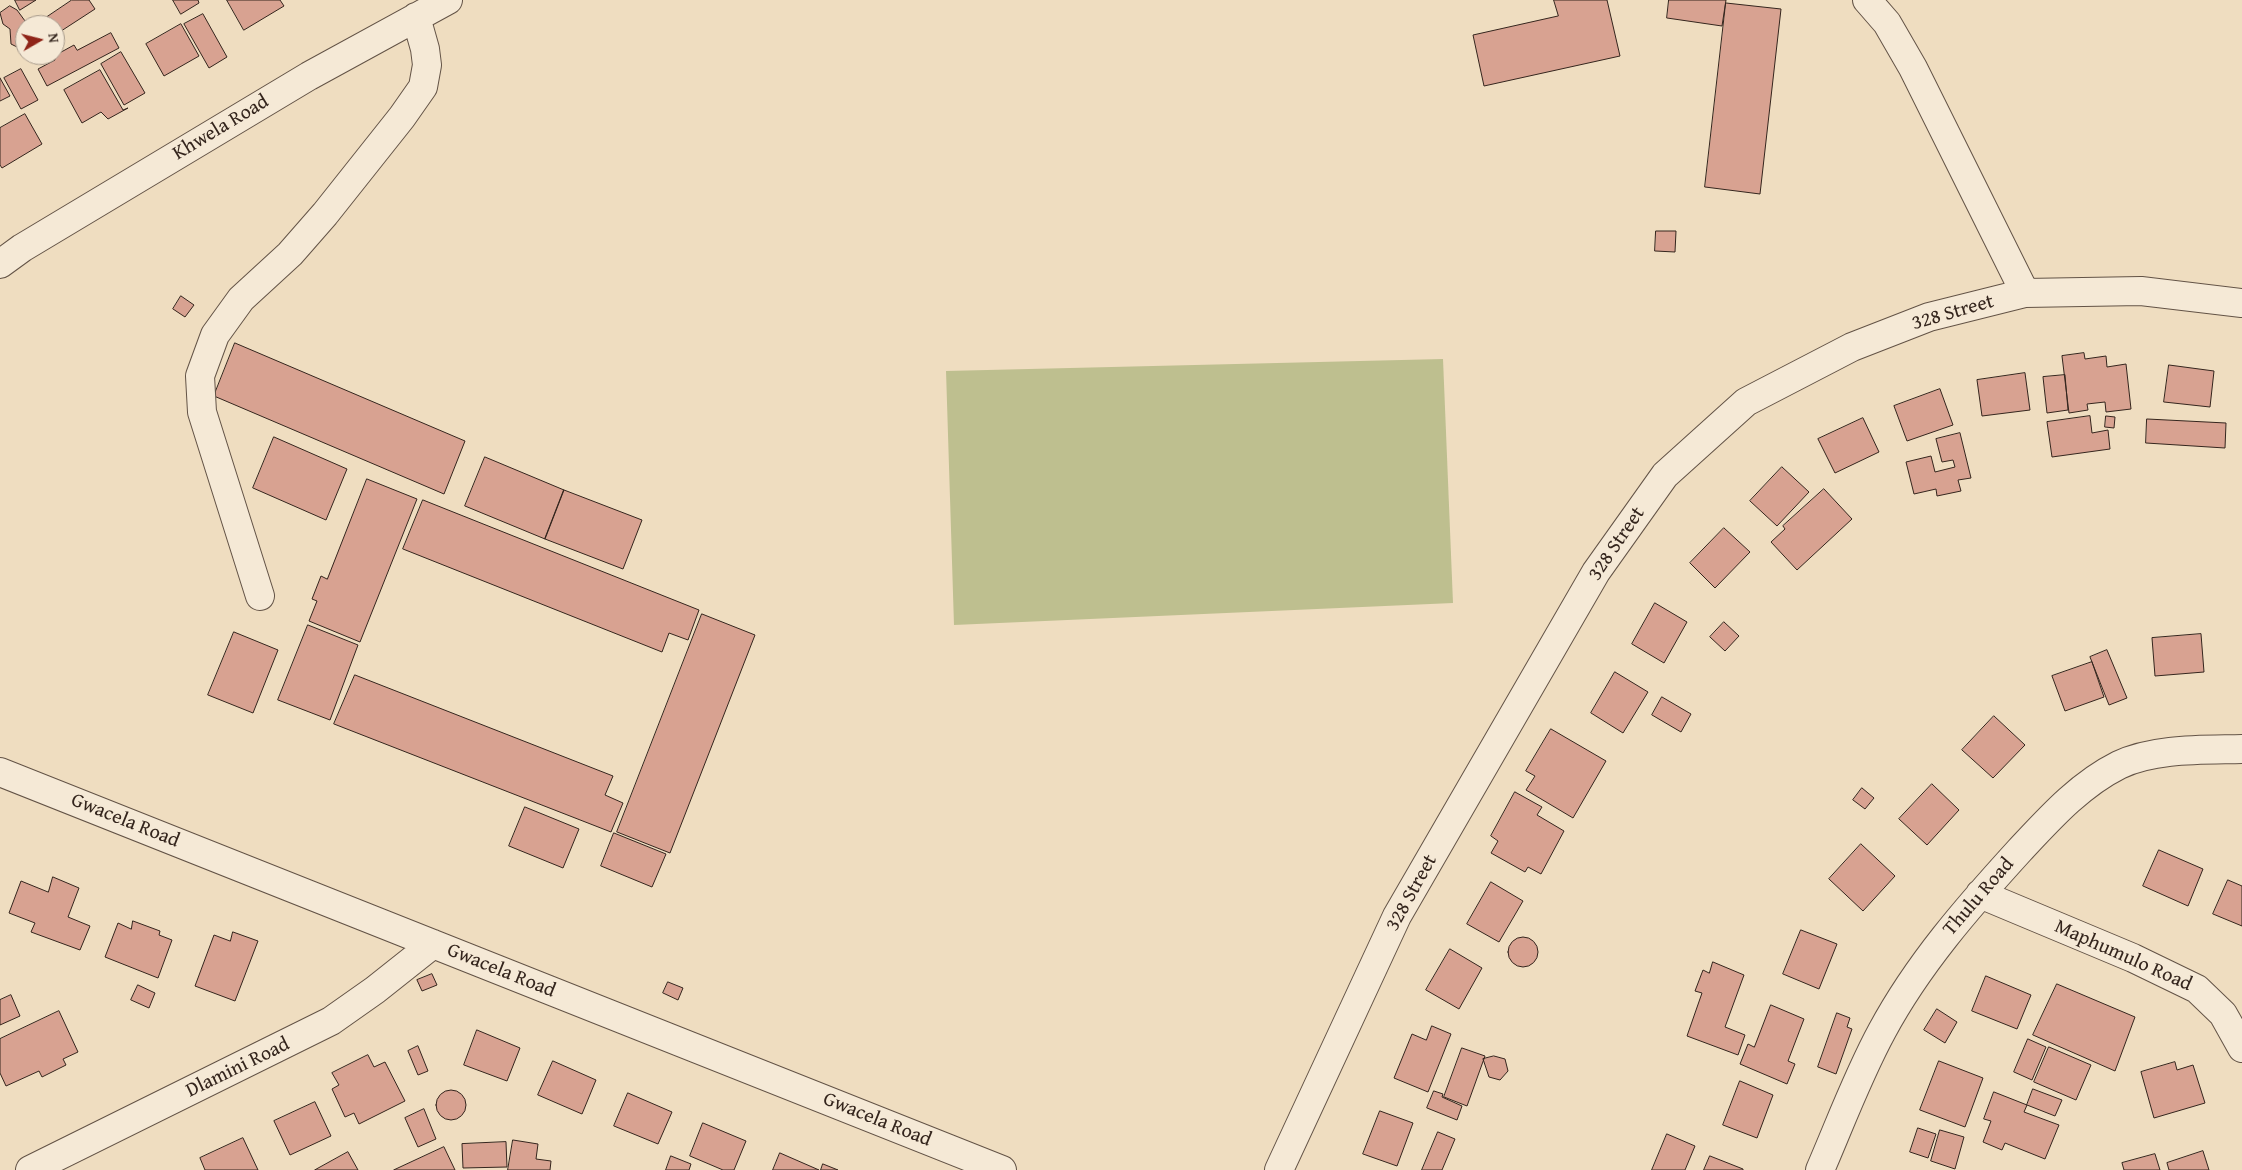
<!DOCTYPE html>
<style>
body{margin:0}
#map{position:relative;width:2242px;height:1170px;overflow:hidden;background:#efddc0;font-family:"Gentium Book Plus",serif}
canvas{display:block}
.north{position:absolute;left:15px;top:15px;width:50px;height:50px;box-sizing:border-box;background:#f5e9d6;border:1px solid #a89b8c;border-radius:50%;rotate:82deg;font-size:14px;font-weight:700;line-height:20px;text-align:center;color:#34251d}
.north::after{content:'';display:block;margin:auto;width:18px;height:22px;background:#8f2418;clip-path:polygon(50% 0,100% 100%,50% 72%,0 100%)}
</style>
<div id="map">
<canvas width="2242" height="1170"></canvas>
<div class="north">N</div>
</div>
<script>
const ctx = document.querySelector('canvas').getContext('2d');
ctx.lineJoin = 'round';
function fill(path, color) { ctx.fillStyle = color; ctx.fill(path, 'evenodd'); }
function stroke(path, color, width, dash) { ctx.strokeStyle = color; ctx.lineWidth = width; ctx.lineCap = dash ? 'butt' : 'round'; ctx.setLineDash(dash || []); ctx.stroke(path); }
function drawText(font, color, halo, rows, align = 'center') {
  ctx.font = font + ' "Gentium Book Plus",serif'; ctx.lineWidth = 4; ctx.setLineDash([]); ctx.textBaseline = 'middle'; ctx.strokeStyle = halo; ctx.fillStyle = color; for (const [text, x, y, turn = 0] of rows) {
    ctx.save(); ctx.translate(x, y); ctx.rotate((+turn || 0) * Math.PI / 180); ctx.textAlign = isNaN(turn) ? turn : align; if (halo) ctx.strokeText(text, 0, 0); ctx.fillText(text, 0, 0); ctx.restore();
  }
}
fill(new Path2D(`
 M1443,359L1453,603L954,625L946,371Z`), '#bebf8f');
const building = new Path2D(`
 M15,0H36L20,10Z
 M72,0H89L95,9L55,35V25H35Z
 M173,0H198L199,3L181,14Z
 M227,0H280L284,6L244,30Z
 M1554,0H1607L1620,56L1484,86L1473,35L1558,16Z
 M1669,0H1726L1722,26L1667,18Z
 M1726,3L1781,9L1760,194L1705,187Z
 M10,6L17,10L28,25H25L23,50L11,44L10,29L3,24L0,13Z
 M203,14L227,57L209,68L184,24Z
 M181,24L199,56L164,76L146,44Z
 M111,33L119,48L47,86L38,69L55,60L54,56L74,45L77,50Z
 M121,52L145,93L124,105L101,64Z
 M21,69L38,100L21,109L4,78Z
 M100,70L123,110L128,108L108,119L101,112L82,123L64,90Z
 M0,78L10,96L0,101Z
 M25,114L42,144L2,168L0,165V128Z
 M1656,231H1676L1675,252L1655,251Z
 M181,296L194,305L185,317L173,309Z
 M235,343L465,441L444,494L214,396Z
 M2084,353L2085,359L2106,356L2107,367L2126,364L2131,409L2106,412L2105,402L2087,404L2088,410L2069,413L2062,356Z
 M2169,365L2214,371L2210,407L2164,402Z
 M2025,373L2030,410L1982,416L1977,380Z
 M2065,375L2068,410L2047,413L2043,377Z
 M1940,389L1953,425L1907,441L1894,406Z
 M2090,416L2092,433L2108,430L2110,449L2052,457L2047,422Z
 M2106,416L2115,417L2114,428L2105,427Z
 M1863,418L1879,452L1835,473L1818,439Z
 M2147,419L2226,423L2225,448L2146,443Z
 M1960,433L1971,478L1958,480L1961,491L1937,496L1936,489L1914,494L1906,462L1931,456L1935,472L1955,467L1953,460L1942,462L1936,439Z
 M274,437L347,469L326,520L253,488Z
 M485,457L564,490L545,539L465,506Z
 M1782,467L1809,492L1777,526L1750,501Z
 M367,479L417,499L360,642L309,621L317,601L312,599L321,576L327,579Z
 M1824,489L1852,519L1797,570L1771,542L1785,529L1783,526Z
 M564,490L642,520L623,569L545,539Z
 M423,500L699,610L688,640L669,633L662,652L403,549Z
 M1724,528L1750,552L1715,588L1690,563Z
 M1655,603L1687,622L1664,663L1632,644Z
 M702,614L755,635L670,853L617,832Z
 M1724,622L1739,636L1725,651L1710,637Z
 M308,625L358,645L330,720L278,700Z
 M234,632L278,650L253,713L208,695Z
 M2201,634L2204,672L2155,676L2152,638Z
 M2107,650L2127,698L2109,705L2090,657Z
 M2092,662L2104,697L2065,711L2052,676Z
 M1615,672L1648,692L1623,733L1591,713Z
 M355,675L613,776L605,795L623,803L611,832L334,724Z
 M1662,697L1691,714L1681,732L1652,715Z
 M1994,716L2025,745L1993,778L1962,750Z
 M1551,729L1606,761L1573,818L1526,790L1535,776L1526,771Z
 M1932,784L1959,810L1927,845L1899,819Z
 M1862,788L1874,798L1865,809L1853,800Z
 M1515,792L1542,807L1537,815L1564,831L1541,874L1528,867L1525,872L1491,853L1498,841L1491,836Z
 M525,807L579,829L563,868L509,846Z
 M614,833L666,854L652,887L601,866Z
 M1861,844L1895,876L1863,911L1829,879Z
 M2159,850L2203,869L2188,906L2143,886Z
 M53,877L79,888L68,917L90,926L80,950L31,932L35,923L9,913L21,881L48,892Z
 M2228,880L2242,886V926L2213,914Z
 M1491,882L1523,901L1499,942L1467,924Z
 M133,921L160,931L159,935L172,940L158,978L105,957L118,923L131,929Z
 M1801,930L1837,944L1819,989L1783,974Z
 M233,932L258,941L235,1001L195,986L214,935L230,941Z
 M1508 952a15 15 0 1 1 30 0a15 15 0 1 1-30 0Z
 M1450,949L1482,968L1459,1009L1426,990Z
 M1713,962L1744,975L1725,1027L1745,1035L1738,1055L1687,1036L1702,993L1695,991L1703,970L1709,973Z
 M432,974L437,985L422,991L417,980Z
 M1986,976L2031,995L2017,1029L1972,1011Z
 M668,982L683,988L678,1000L663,993Z
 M2057,984L2135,1017L2115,1071L2033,1035Z
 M138,985L155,993L149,1008L131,1000Z
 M11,995L20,1016L0,1025V1000Z
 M1771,1005L1804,1019L1788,1061L1795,1064L1787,1084L1740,1064L1748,1044L1754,1047Z
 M1937,1009L1957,1022L1945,1043L1924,1030Z
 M59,1011L78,1052L63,1059L66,1065L42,1077L39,1071L6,1086L0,1073V1039Z
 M1837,1013L1850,1018L1847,1027L1852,1029L1836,1074L1818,1067Z
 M1432,1026L1451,1034L1428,1092L1394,1078L1412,1034L1426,1040Z
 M477,1030L520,1048L507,1081L464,1065Z
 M2028,1039L2046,1047L2032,1080L2014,1072Z
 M418,1046L428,1071L418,1075L408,1051Z
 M2049,1047L2091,1065L2076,1100L2034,1082Z
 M1462,1048L1485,1056L1467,1106L1444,1097Z
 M368,1055L374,1067L385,1062L405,1101L359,1124L354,1113L345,1117L332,1089L339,1085L332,1073Z
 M1494,1056L1505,1059L1508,1071L1500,1080L1489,1077L1483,1059Z
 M553,1061L596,1080L582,1114L538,1095Z
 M1939,1061L1983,1078L1965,1127L1920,1110Z
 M2175,1062L2177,1070L2193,1065L2205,1103L2154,1118L2141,1072Z
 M1740,1081L1773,1095L1757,1138L1723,1125Z
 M2033,1089L2062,1100L2055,1116L2027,1105Z
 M436 1105a15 15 0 1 1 30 0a15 15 0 1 1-30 0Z
 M1434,1091L1443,1094L1442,1097L1462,1106L1457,1120L1427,1108Z
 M1994,1092L2027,1105L2024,1112L2059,1125L2045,1159L2005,1143L2002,1150L1983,1142L1991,1121L1984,1119Z
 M628,1093L672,1112L658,1144L614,1126Z
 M315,1102L331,1136L290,1155L274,1121Z
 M424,1109L436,1139L418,1147L405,1118Z
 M1380,1111L1413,1123L1397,1166L1363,1154Z
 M703,1123L746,1141L734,1170H723L690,1156Z
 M1918,1128L1936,1134L1928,1158L1910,1152Z
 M1940,1130L1964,1137L1955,1169L1931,1161Z
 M1438,1132L1455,1139L1442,1170H1422Z
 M1667,1134L1695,1146L1685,1170H1652Z
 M243,1138L258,1170H205L200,1158Z
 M513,1140L538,1144L536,1159L551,1161L550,1170H508Z
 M506,1142L507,1167L463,1168L462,1144Z
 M444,1147L455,1170H394Z
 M2203,1151L2209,1170H2169L2167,1163Z
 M348,1152L358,1170H315Z
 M780,1153L819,1170H773Z
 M2155,1154L2160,1170H2124L2122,1163Z
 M671,1156L691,1164L689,1170H666Z
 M1710,1156L1743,1169V1170H1704Z
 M823,1164L838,1170H821Z`);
fill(building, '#d8a291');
stroke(building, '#34251d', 1);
const minor = new Path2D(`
 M1867,0L1887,23L1913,68L2025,293
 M0,264L22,248L309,76L448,0
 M260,596L202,412L200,376L215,335L241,299L290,254L325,214L402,117L423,87L427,65L425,49L416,17
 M0,772L1002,1170
 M1980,894L2133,958L2197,989L2223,1014L2242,1048
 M30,1170L331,1021L375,990L433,944
 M1279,1170L1397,916L1596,572L1665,475L1746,402L1852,347L1929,317L2025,293L2141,291L2242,303
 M1820,1170C1840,1124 1858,1075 1882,1031C1918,964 1968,907 2019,851C2049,819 2079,785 2119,765C2154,748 2203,750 2242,749`);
stroke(minor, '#635346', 30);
stroke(minor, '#f5e9d6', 28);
drawText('20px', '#34251d', '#f5e9d6', [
 ["Khwela Road",221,128,-31],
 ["328 Street",1953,313,-16],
 ["328 Street",1617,544,-56],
 ["Gwacela Road",125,821,22],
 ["328 Street",1412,893,-61],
 ["Thulu Road",1979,897,-49],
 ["Maphumulo Road",2123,956,24],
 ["Gwacela Road",501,971,22],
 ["Dlamini Road",238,1068,-26],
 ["Gwacela Road",877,1120,22]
]);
</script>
